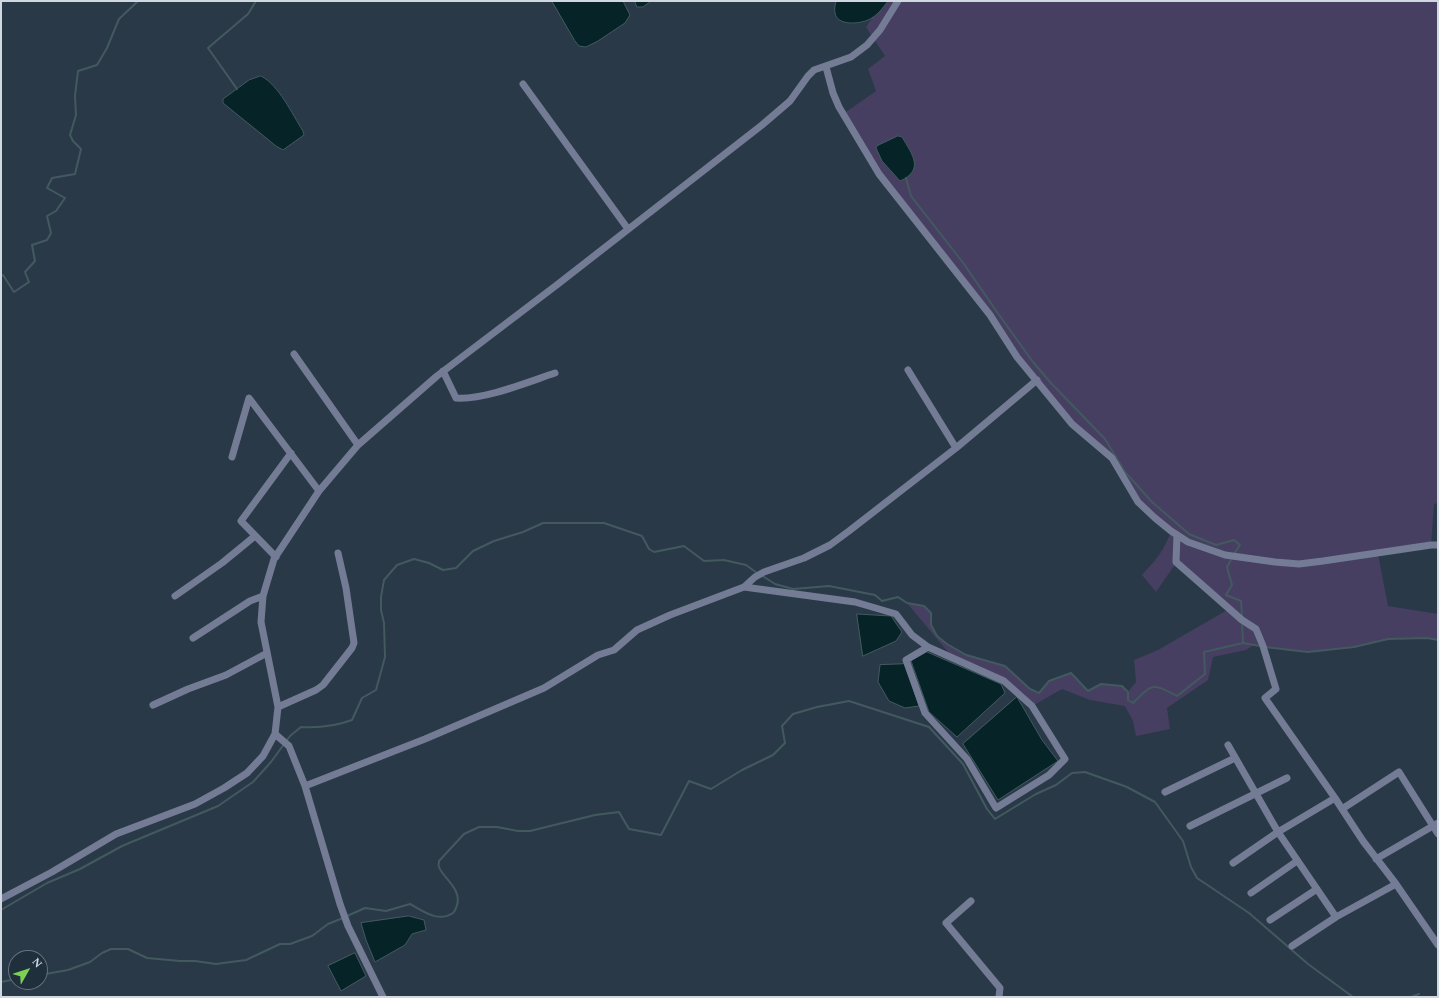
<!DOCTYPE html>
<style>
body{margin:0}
#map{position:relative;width:1439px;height:998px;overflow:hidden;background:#2a3947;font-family:Spectral,serif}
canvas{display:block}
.frame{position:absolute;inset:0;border:2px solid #cfd8e1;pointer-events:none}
.north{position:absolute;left:8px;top:950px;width:40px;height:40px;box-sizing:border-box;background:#202f3c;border:1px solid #66737e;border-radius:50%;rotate:51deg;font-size:11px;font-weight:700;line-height:16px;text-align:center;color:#cfd8e1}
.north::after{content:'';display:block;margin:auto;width:14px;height:18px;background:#7cd155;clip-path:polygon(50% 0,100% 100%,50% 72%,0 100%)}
</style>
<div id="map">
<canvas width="1439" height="998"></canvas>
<div class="frame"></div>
<div class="north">N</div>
</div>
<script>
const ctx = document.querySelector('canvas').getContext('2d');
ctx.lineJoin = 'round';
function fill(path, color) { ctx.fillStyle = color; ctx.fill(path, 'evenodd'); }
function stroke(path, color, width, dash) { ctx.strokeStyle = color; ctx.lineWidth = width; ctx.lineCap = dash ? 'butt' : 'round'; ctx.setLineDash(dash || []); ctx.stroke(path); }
fill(new Path2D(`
 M884,1H1438V503L1434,504L1431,545L1378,554L1388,606L1438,614V640L1427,638L1388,639L1354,647L1308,652L1254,645L1246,650L1213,657L1208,680L1167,708L1170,729L1136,736L1133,721L1125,706L1090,700L1062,689L1032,706L1004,680L953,658L907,603L924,606L931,613V625L937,636L947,644L964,653L1005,666L1030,689L1039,693L1049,681L1071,673L1088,690L1101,684L1122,686L1128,692L1136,682L1134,660L1158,650L1229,609L1176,563L1156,592L1142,575C1156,560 1164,551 1171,531L1138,502L1112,458L1049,397L990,315L901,203L843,114L876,91L868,69L885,56L866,27Z`), '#463f61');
const water = new Path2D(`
 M552,1H623L630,15L625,23L598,41L586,47L579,46L575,41Z
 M635,1H651L643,7H637Z
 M836,1H888C882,9 877,16 868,20C859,24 837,26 835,13C834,10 835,5 836,1Z
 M261,76C279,85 292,114 303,131L304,135L283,150L276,146L223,103V99L249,80Z
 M898,136L902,137C912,154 925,170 900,181L882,161L876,148L877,146Z
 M857,614L891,616L902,632L896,641L863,656Z
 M927,652L1001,684L1005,693L957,737L929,712L911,661Z
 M905,664L919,706L905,708L889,701L878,682L880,665Z
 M1017,697L1042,740L1058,761L998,800L963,744Z
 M409,916L424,920L426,930L412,934L405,945L375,962L366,940L361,923Z
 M355,953L366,976L341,991L328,966Z`);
fill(water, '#062427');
stroke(water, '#425a5f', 1);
stroke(new Path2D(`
 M237,89L208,48L248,14L256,1
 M906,178L911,196L964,264L997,312L1033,362L1050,382L1105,439L1125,472L1152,502L1189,534L1216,545L1234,540L1240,545L1234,554
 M1,276L3,275L14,292L29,282L25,272L35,261L32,245L47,240L51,233L47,216L56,211L65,198L47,188L52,178L75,174L81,149L73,141L70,135L76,115L75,96L78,71L97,65L107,48L119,19L138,1
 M1232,558L1227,567L1232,585L1226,595L1241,601L1242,617
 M761,575L775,584L793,589L829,586L875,595L882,601L898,597L907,603L924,606L931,613V625L937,636L947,644L966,655L1005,666L1030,689L1039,693L1049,681L1071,673L1088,691L1101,684L1122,686L1128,692V700L1133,703C1153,683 1152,683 1177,696L1205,674L1204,652L1243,643
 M1242,623L1243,643L1260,646
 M1265,647L1308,652L1354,647L1388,639L1427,638L1438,640
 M1,910L47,883L80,869L122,846L218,806L253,782L271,762L290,736L301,727C318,728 336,726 352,720L362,698L376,690L385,657L384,623L381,610V597L384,580L397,565L414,559L429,563L443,570L456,568L473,551L494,541L523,532L543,523H604L642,536L649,549L654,552L684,546L704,561L724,560L746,565L757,573
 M347,916L365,908L386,911L410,904C423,911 438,923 453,913C456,910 456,908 457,905C462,889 443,878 439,867C438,865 439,863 439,861L464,834L479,827H497L518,831H530L595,815L619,812L629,829L661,835L689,781L711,789L742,770L773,755L785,743L782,726L793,714L817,707L849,701L929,727L963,764L987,809L995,819L1036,794L1056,785L1072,773L1085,772L1127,787L1155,802L1183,841L1191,867L1197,878L1249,913L1308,964L1353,997
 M40,975L68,970L90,962L102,953L111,949H128L147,958L180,961H195L216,964L246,960L280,944H290L312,936L328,924L343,918
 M1,982L16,979
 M1411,997L1419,994`), '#425a5f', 2);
stroke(new Path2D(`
 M826,67L833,93L839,107L879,174L990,315L1017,357L1072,424L1112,458L1138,502L1155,518L1171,531L1188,542L1225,555L1275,562L1299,564L1323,561L1431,545H1438
 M523,84L628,229
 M294,354L358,445
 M908,370L956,448
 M443,371L456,398C484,400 528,382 555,373
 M232,457L249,398L319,491
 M1177,535L1176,562L1242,620L1256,629L1263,646L1276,689L1265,698L1335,798
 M276,557L241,521L291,453
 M744,587L855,602L896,614L912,635L928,647L1004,681L1032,706L1065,759L1049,775L996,808L967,759L925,713L906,660L928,647
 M175,596L222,563L255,536
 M193,638L250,601L263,596
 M153,705L188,689L226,675L267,653
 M278,707L316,690L323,685L352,648L354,643L346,588L338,553
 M275,734L289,746L305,786L340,904L348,926L383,997
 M1228,745L1278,832L1336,917
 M305,786L425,739L544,688L598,655L614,650L637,630L670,615L744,587L755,577L764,572L804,558L830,545L849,531L956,448L1037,380
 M1165,792L1235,758
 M1190,826L1287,778
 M1438,834L1399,772L1342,809L1363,841L1396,884L1438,945
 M1376,859L1438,823
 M1233,863L1278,832L1335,798L1342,809
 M1251,893L1297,861
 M1,899L52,872L116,834L195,804L224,788L247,773L263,756L275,734L278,707L261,622L263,596L274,559L319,491L358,445L437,376L558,284L762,125L790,101L808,76L814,70L851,57L867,45L880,30L898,1
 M971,901L946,923L1000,988L999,997
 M1270,920L1317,889
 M1292,946L1336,917L1396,884`), '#747c95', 7);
</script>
